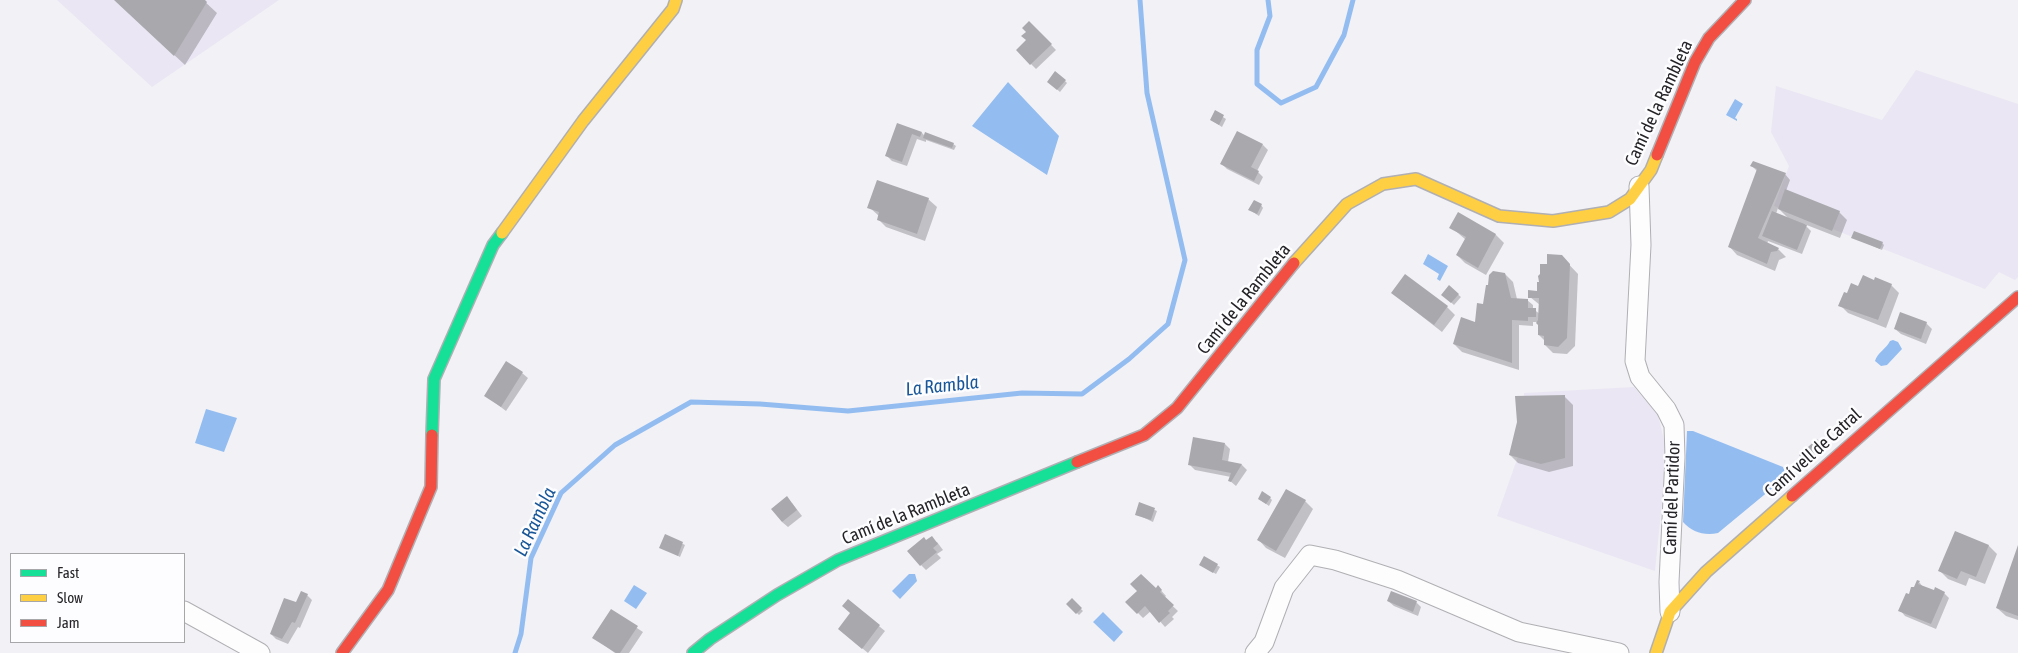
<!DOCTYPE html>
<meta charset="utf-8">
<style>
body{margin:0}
#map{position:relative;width:2018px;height:653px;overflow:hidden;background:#f2f1f6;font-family:"Asap Condensed",sans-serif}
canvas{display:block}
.legend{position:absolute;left:10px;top:553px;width:175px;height:90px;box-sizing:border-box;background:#fdfdff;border:1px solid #a7a6a9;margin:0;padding:6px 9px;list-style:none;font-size:15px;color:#252327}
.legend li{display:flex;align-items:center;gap:10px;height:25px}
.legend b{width:25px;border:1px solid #a7a6a9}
</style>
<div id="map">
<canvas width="2018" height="653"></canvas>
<ul class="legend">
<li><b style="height:6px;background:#16e098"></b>Fast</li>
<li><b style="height:6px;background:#ffcf43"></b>Slow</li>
<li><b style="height:6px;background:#f24e42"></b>Jam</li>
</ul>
</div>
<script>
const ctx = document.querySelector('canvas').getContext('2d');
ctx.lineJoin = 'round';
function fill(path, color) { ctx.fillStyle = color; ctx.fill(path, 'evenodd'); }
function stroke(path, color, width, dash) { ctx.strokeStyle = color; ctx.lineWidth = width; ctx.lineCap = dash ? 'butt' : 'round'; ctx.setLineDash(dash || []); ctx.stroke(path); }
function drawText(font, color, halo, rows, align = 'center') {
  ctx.font = font + ' "Asap Condensed",sans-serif'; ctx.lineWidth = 5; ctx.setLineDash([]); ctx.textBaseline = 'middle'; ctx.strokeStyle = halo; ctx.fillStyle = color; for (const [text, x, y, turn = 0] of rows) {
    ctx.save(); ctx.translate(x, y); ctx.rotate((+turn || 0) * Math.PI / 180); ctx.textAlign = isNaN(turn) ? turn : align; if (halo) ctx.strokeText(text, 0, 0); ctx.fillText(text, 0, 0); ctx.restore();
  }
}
fill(new Path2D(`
 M57,0H279L152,87Z
 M1916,70L2018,104V277L2015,280L1999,272L1985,289L1774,206L1789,166L1771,132L1776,86L1882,120Z
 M1634,387L1658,415L1667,453L1655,571L1497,516L1521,448L1524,393Z`), '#eae6f3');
fill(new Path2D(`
 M1008,82L1059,136L1047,175L972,126Z
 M1735,99L1743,104L1735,118L1737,119V121L1726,115Z
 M1428,254L1448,266L1440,281L1437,279L1439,274L1423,264Z
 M1893,340L1898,342L1902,349L1887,365L1881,366L1875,361C1877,353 1887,348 1890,341Z
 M206,409L237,418L224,452L195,443Z
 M1687,431H1693L1783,467L1787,476L1718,533C1704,536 1692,532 1683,522Z
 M909,574H915L917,581L900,599L892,591Z
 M634,585L647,593L636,609L624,601Z
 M1103,612L1123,632L1114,642L1093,622Z`), '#93bdf0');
fill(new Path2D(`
 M115,0H203L217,13L185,65Z
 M1029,22L1056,50L1036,69L1017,50L1027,41Z
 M1065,81L1067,83L1060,92L1051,84Z
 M1215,112L1226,119L1222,127L1211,120Z
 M898,124L922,133L925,136L953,144L956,146L954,150L926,140V142L917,139L907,166L892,161L887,156Z
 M1263,145L1268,150L1257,171L1263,177L1259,185L1227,169L1222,164Z
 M1752,166L1785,174L1790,180L1786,191L1839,212L1847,220L1840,238L1804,224L1811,231L1802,254L1768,241L1767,244L1778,249L1786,257L1779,260L1775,271L1737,255L1729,246L1758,172ZM1778,208L1789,219L1776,214Z
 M928,199L937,207L925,241L886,227L878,219L879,216L869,207Z
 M1261,205L1263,208L1259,216L1250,210Z
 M1458,214L1496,235L1504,243L1486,275L1465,263L1457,255L1466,240L1451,227Z
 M1852,237L1882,243L1884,245L1882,250Z
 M1561,256L1578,274L1575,346L1567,354L1553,353L1545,345V341L1539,335L1538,322H1533V326L1519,325V370L1462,352L1454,344L1476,323L1484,305L1505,274L1513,282L1517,299L1527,300L1533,305V309L1540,314V305L1530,297L1538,292L1548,265Z
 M1891,285L1899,293L1886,328L1848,313L1840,305L1848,295L1859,288Z
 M1449,287L1461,297L1454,305L1445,297Z
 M1392,293L1447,307L1455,315L1442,332Z
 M1926,323L1932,329L1926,344L1901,334L1895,329Z
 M522,373L528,378L506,411L485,395Z
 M1565,397L1573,405V466L1549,472L1518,463L1510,455Z
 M1225,444L1230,449L1228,462L1242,465L1247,470L1236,486L1229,480L1231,477L1195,470L1190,465Z
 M1270,498L1272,500L1269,506L1259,499Z
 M1305,501L1313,509L1285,558L1266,548L1258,539Z
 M792,503L802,516L788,527L782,522Z
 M1140,504L1157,511L1153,522L1136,514Z
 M1956,532L1989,546L1997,554L1985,584L1969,578L1966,586L1948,579L1940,571Z
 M666,536L685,545L680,557L661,547Z
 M927,541L937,542L943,550L937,554L941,558L926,570L921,565Z
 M2018,548V620L2006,616L1997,608Z
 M1205,558L1220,567L1216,574L1200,565Z
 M1919,582L1924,588L1944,593L1949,598L1936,629L1905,616L1900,610Z
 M1158,587L1166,596L1164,598L1178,611L1172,617L1174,619L1165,627L1151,611L1143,618L1127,602Z
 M307,595L312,600L300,628L298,627L288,644L276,639L271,634L296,604Z
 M1072,600L1083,611L1079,615L1068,604Z
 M848,601L885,631L868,653L845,634L852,614Z
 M1388,601L1416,602L1421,607L1418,616L1394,606Z
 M611,611L643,632L629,653H615L593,637Z`), '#0003');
stroke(new Path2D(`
 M1268,0L1270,16L1257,50V84L1281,103L1316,87L1344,35L1353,0
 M515,653L521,634L531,558L561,493L615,445L691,402L760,404L848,411L1022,393L1082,394L1129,359L1168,324L1185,260L1147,93L1140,0`), '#93bdf0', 5);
fill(new Path2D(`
 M114,0H205L207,2L174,56Z
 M1029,21L1052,44L1030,65L1016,50L1026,40L1021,36L1026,32L1022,28Z
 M1055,71L1066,80L1057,90L1047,82Z
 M1215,110L1224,115L1219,125L1210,120Z
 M897,123L922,132L920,137L912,134L902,162L885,156Z
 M1237,131L1263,144L1251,167L1259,171L1254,181L1220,164Z
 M925,132L954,143L952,148L923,138Z
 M1753,161L1786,173L1758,238L1779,248L1777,251L1771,252L1767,264L1728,247L1757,169L1750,166Z
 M877,180L929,198L917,234L877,220L879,212L867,208Z
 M1785,189L1840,211L1832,231L1778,209Z
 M1254,200L1262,204L1257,214L1248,210Z
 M1772,211L1807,225L1797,250L1762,236Z
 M1458,212L1496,234L1478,268L1456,255L1466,237L1449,228Z
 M1854,231L1883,242L1880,249L1851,238Z
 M1547,254L1562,255L1570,264L1567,338L1558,347L1544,345V336L1538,335V325L1536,323L1538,320L1539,298H1528V290L1537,291V282H1539L1538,276L1540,274V264H1547Z
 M1493,271L1505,273L1511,298L1528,299V308H1536V317H1528V321L1512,320V363L1453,344L1461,317L1475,322L1477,303L1483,304L1486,285H1488L1489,275Z
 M1405,274L1448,306L1434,325L1391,293Z
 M1863,275L1874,280L1875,277L1892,284L1878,320L1838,306L1844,292L1847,293L1851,283L1858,286Z
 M1449,285L1459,294L1451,303L1441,295Z
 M1900,312L1927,322L1921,339L1894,329Z
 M506,361L523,372L501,407L484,396Z
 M1565,395V458L1541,464L1509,455L1517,422L1515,396Z
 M1193,437L1225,443L1222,460L1242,464L1231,482L1228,481L1231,473L1188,465Z
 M1817,439L1826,449L1808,465L1799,455Z
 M1286,489L1306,500L1276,551L1257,540Z
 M1262,491L1271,497L1266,504L1258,499Z
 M787,496L797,510L782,522L771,509Z
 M1139,502L1155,508L1151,520L1135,515Z
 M1955,531L1989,545L1976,577L1961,571L1957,579L1938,571Z
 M665,534L683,542L678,556L659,548Z
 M932,536L938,544L933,548L937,552L920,566L907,551L924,537L926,540Z
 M2018,545V616L1996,608Z
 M1204,556L1218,564L1213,573L1199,565Z
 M1141,574L1156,588L1158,585L1162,590L1160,592L1174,605L1168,611L1170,613L1159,623L1145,606L1137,614L1125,602L1137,591L1130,584Z
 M1917,580L1920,581L1918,584L1934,590L1935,587L1945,592L1931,624L1898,611L1906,593L1909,594L1911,587H1914Z
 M301,591L308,594L295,623L292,622L282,639L270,634L284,598L296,602Z
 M1391,591L1417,601L1413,612L1387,601Z
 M1072,598L1082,608L1076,614L1066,604Z
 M848,599L880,625L862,649L838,629L850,613L842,606Z
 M611,609L638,626L620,653H616L592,638Z`), '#a9a9ad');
const street = new Path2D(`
 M1639,186L1641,245L1635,361L1640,377L1666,409L1674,425L1675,457L1669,582L1670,612
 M184,611L260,653
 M1255,653L1264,642L1284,588L1310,555L1335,560L1397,580L1519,632L1619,653`);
const fast = new Path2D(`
 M432,435L434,379L493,245L502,233
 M693,653L710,639L777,595L838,560L1077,462`);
const slow = new Path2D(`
 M502,233L583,121L673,9L676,0
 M1294,263L1347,204L1383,184L1416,179L1499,216L1553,221L1609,212L1630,199L1651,170L1657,155
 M1656,653L1670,612L1706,572L1792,496`);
const jam = new Path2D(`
 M1657,155L1695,62L1709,38L1745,0
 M1077,462L1144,435L1177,408L1294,263
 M1792,496L2018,297
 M342,653L388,590L431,487L432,435`);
stroke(street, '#b0afb3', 21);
stroke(fast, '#b0afb3', 14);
stroke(slow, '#b0afb3', 14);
stroke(jam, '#b0afb3', 14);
stroke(street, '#fdfdfe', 19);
stroke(fast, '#16e098', 11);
stroke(slow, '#ffcf43', 11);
stroke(jam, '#f24e42', 11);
drawText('18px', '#252327', '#fdfdff', [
 ["Camí de la Rambleta",1659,103,-65],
 ["Camí de la Rambleta",1244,299,-51],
 ["Camí vell de Catral",1813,453,-42],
 ["Camí del Partidor",1672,498,-88],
 ["Camí de la Rambleta",906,514,-22]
]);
drawText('italic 19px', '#185697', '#fdfdff', [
 ["La Rambla",942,386,-6],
 ["La Rambla",535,522,-65]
]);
</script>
